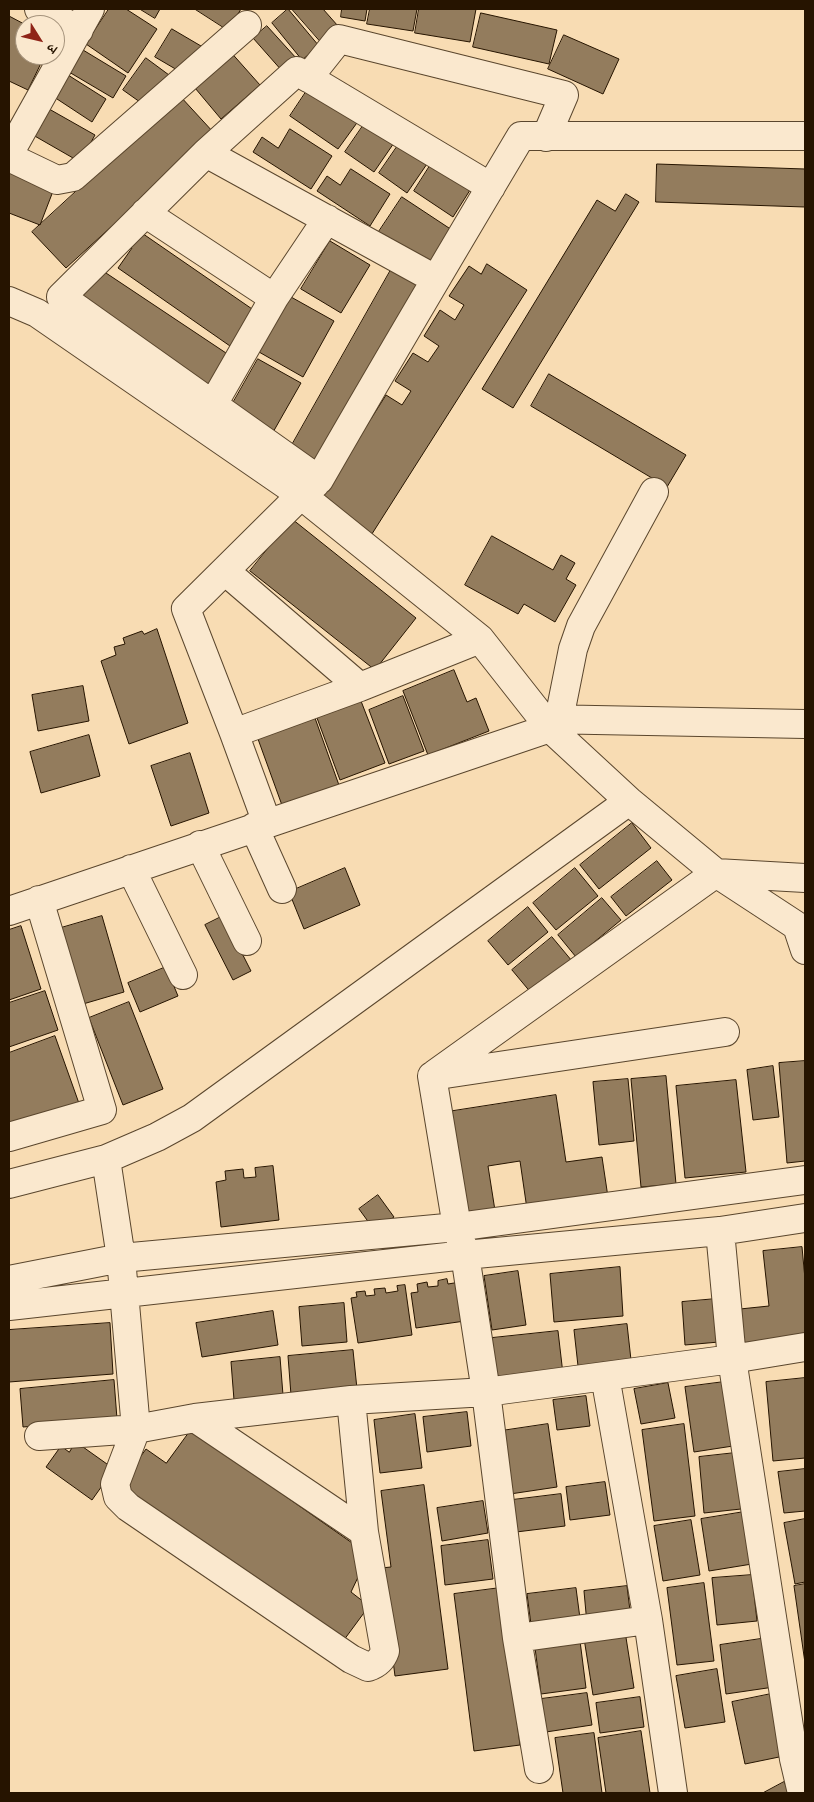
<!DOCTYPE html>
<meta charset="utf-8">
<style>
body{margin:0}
#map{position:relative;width:814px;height:1802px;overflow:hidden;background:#f8dcb3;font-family:"IM FELL English","Noto Serif Devanagari",serif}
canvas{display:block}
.frame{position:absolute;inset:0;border:10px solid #261400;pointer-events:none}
.north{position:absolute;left:15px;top:15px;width:50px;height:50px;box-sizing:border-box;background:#fae8ce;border:1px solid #a5937c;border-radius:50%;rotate:126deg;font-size:14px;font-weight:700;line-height:20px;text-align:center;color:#261400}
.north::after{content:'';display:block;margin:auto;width:18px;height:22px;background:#8f2418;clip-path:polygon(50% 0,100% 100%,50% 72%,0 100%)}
</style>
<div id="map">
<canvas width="814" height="1802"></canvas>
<div class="frame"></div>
<div class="north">उ</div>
</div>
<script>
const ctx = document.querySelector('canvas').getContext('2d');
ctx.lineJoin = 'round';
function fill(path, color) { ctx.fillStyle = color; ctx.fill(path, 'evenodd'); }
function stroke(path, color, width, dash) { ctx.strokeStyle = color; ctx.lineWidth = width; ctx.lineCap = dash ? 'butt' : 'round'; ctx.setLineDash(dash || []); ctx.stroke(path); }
const building = new Path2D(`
 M109,9H126L157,29L128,73L86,44Z
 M140,9H160L155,18Z
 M195,9H241L228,30Z
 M288,9L319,46L302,60L272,23Z
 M292,9H323L338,26L321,42Z
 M342,9H367L365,21L341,17Z
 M370,9H417L413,31L367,24Z
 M419,9H476L470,42L415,33Z
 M481,13L557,30L549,64L473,47Z
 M9,16L26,25H25V55H45L28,90L9,81Z
 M267,26L297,59L283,72L253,38Z
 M172,29L201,46L184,74L155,57Z
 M564,35L619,59L603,94L548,69Z
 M228,49L260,85L221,119L190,82Z
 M83,50L126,76L113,98L69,72Z
 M146,58L169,75L147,107L123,90Z
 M68,75L106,99L92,122L54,97Z
 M310,86L359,120L338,149L290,116Z
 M180,96L214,133L66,268L32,232Z
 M42,105L95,135L80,162L26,131Z
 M367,120L396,140L374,172L345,152Z
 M290,129L332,156L311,189L253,152L262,137L278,148Z
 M401,141L429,161L407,193L379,173Z
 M433,161L472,187L453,217L414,191Z
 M657,164L805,169V207L656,202Z
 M9,168L55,186L40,225L9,213Z
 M351,169L390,194L370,226L317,191L327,176L340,185Z
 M626,194L639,202L513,408L482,389L597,200L615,211Z
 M402,197L452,230L429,266L378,233Z
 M136,229L255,311L230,346L118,268L132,248L126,243Z
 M330,241L370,265L341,313L301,289Z
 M487,264L527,290L370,537L317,504L386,395L402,405L411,391L395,381L413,353L428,362L439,346L424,336L440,310L455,320L464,305L449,296L469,266L481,274Z
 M97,267L232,357L209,391L75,301Z
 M392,268L425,286L320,470L288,452Z
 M291,297L334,321L303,377L259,352Z
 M258,359L301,383L272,434L229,410Z
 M549,374L686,455L667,487L531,406Z
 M292,519L416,618L375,670L250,571Z
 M492,536L553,570L561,555L575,563L566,579L576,585L555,622L524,604L518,614L465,585Z
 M157,629L188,723L129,744L101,661L116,655L114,647L125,644L123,638L142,631L144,634Z
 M454,670L467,702L476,698L489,731L428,755L403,691Z
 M83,686L89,721L38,731L32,695Z
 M403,696L424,751L389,764L369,710Z
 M361,701L385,763L340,780L317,718Z
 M315,718L340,788L283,808L258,739Z
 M89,735L100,776L41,793L30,752Z
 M190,753L209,813L171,826L151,766Z
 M632,823L651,848L599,889L580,865Z
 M657,861L672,880L626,916L611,897Z
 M345,868L360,905L304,929L289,892Z
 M575,868L598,896L556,930L533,903Z
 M602,898L621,920L576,957L558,935Z
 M528,907L548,932L508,965L488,941Z
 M102,916L124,992L83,1004L61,928Z
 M223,916L251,971L233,980L205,925Z
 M21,926L41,989L9,1000V930Z
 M552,937L572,961L532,994L512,970Z
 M166,967L178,996L140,1012L128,983Z
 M45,991L58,1030L9,1047V1003Z
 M129,1002L163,1089L123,1105L89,1018Z
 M55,1036L81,1109L13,1133L9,1122V1053Z
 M805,1061V1161L787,1163L779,1063Z
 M773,1066L779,1117L753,1120L747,1070Z
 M666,1076L676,1184L641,1187L631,1079Z
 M628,1079L634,1141L599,1145L593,1082Z
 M736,1080L746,1172L685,1178L676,1086Z
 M556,1095L566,1162L602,1157L609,1204L528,1216L520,1161L488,1166L496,1217L463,1222L447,1112Z
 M273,1166L279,1220L221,1227L216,1182L226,1180L225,1171L243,1169L244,1178L256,1177L255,1168Z
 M378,1195L394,1217L375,1231L359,1209Z
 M802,1247L805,1279V1342L745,1349L740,1309L769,1306L763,1251Z
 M620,1267L623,1316L554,1322L550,1274Z
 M518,1271L526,1325L492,1330L484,1276Z
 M447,1279L448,1284L460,1282L472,1320L416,1328L411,1293L418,1292L417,1284L427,1282L428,1287L438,1286V1281Z
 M405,1285L412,1335L358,1343L351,1298L357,1297L356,1292L365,1291L366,1296L375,1295L374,1289L385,1288L386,1293L398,1291L397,1286Z
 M716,1299L719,1342L685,1345L682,1302Z
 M344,1303L347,1342L302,1346L299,1307Z
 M273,1311L278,1345L202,1357L196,1323Z
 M110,1323L113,1374L9,1382V1330Z
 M627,1324L631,1360L578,1366L574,1330Z
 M558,1331L563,1374L497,1381L492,1338Z
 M353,1350L357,1389L291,1395L288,1356Z
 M280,1357L283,1395L234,1400L231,1362Z
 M805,1378V1458L773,1461L766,1382Z
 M114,1380L117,1419L23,1427L20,1389Z
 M724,1382L733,1446L694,1452L685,1387Z
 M668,1383L675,1418L641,1424L634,1389Z
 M586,1396L590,1426L557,1430L553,1400Z
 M467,1412L471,1446L427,1452L423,1417Z
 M415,1414L422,1468L380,1473L374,1420Z
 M548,1424L557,1487L510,1494L501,1431Z
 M684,1424L695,1516L654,1521L642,1430Z
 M191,1430L355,1545L360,1573L351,1592L369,1606L341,1644L120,1485L146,1449L166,1463Z
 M76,1442L114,1469L92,1500L46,1467L61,1446L69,1452Z
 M735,1453L741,1509L704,1513L699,1457Z
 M805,1469V1511L784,1513L778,1472Z
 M605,1482L610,1515L570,1520L566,1487Z
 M424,1485L448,1669L395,1676L381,1568L391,1567L381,1491Z
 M561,1494L565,1526L508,1533L504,1501Z
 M483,1501L488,1533L442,1541L437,1508Z
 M744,1512L752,1564L709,1571L701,1519Z
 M805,1519V1582L795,1584L784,1523Z
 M691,1520L700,1575L663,1581L654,1526Z
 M488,1540L493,1579L445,1585L441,1546Z
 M752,1575L757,1621L717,1625L712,1578Z
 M704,1583L714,1661L677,1665L667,1588Z
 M805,1584V1663L794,1586Z
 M627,1586L631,1619L587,1624L584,1591Z
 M500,1588L520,1745L474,1751L454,1594Z
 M576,1588L581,1626L532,1632L527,1594Z
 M624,1625L634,1688L593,1695L583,1632Z
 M579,1633L586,1688L541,1694L534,1640Z
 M767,1638L774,1687L726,1694L720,1645Z
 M717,1669L725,1722L685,1728L676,1676Z
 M587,1693L592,1725L546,1732L541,1699Z
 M771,1694L784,1756L745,1764L732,1702Z
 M640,1697L644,1727L600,1733L596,1703Z
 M641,1731L650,1793H606L598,1738Z
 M594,1733L602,1793H563L555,1738Z
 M784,1782L790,1793H763Z`);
fill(building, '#937c5d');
stroke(building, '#261400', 1);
const minor = new Path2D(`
 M39,9L79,30
 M308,78L339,39L564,95L546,137
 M206,153L435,279
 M9,154L90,9
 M9,157L57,180L73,177L247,25
 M491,187L297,71L206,153L61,297L319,480C385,365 453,250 521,136H805
 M145,213L274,298
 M9,301L37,313L301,495L480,639L550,728L629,801L716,873L797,926L805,950
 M212,406L274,298L327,219
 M315,484L301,495L186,609L234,733L360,687L480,639
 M225,571L360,687
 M543,719L805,724
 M559,719L573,649L581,626L654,492
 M234,733L267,823
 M254,827L282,889
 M200,845L247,941
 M131,869L183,975
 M9,911L550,728
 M435,1074L716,873L805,878
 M9,1137L102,1110L39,900
 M106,1159L121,1258L136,1429L115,1484L118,1497L128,1507L351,1659L368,1667C377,1664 382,1660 385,1651L364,1532L351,1400
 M9,1184L106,1159L157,1137L192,1118L629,801
 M720,1231L732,1359L794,1759L802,1793
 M9,1280L121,1258L457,1227L805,1180
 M9,1306L465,1255L720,1231L805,1218
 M605,1376L648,1620L673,1793
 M195,1418L364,1532
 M39,1436L136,1429L195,1418L351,1400L486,1392L732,1359L805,1347
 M517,1638L648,1620
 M539,1769L517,1638L486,1392L465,1255L457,1227L432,1076L725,1032`);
stroke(minor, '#5a462d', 30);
stroke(minor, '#fae8ce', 28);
</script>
